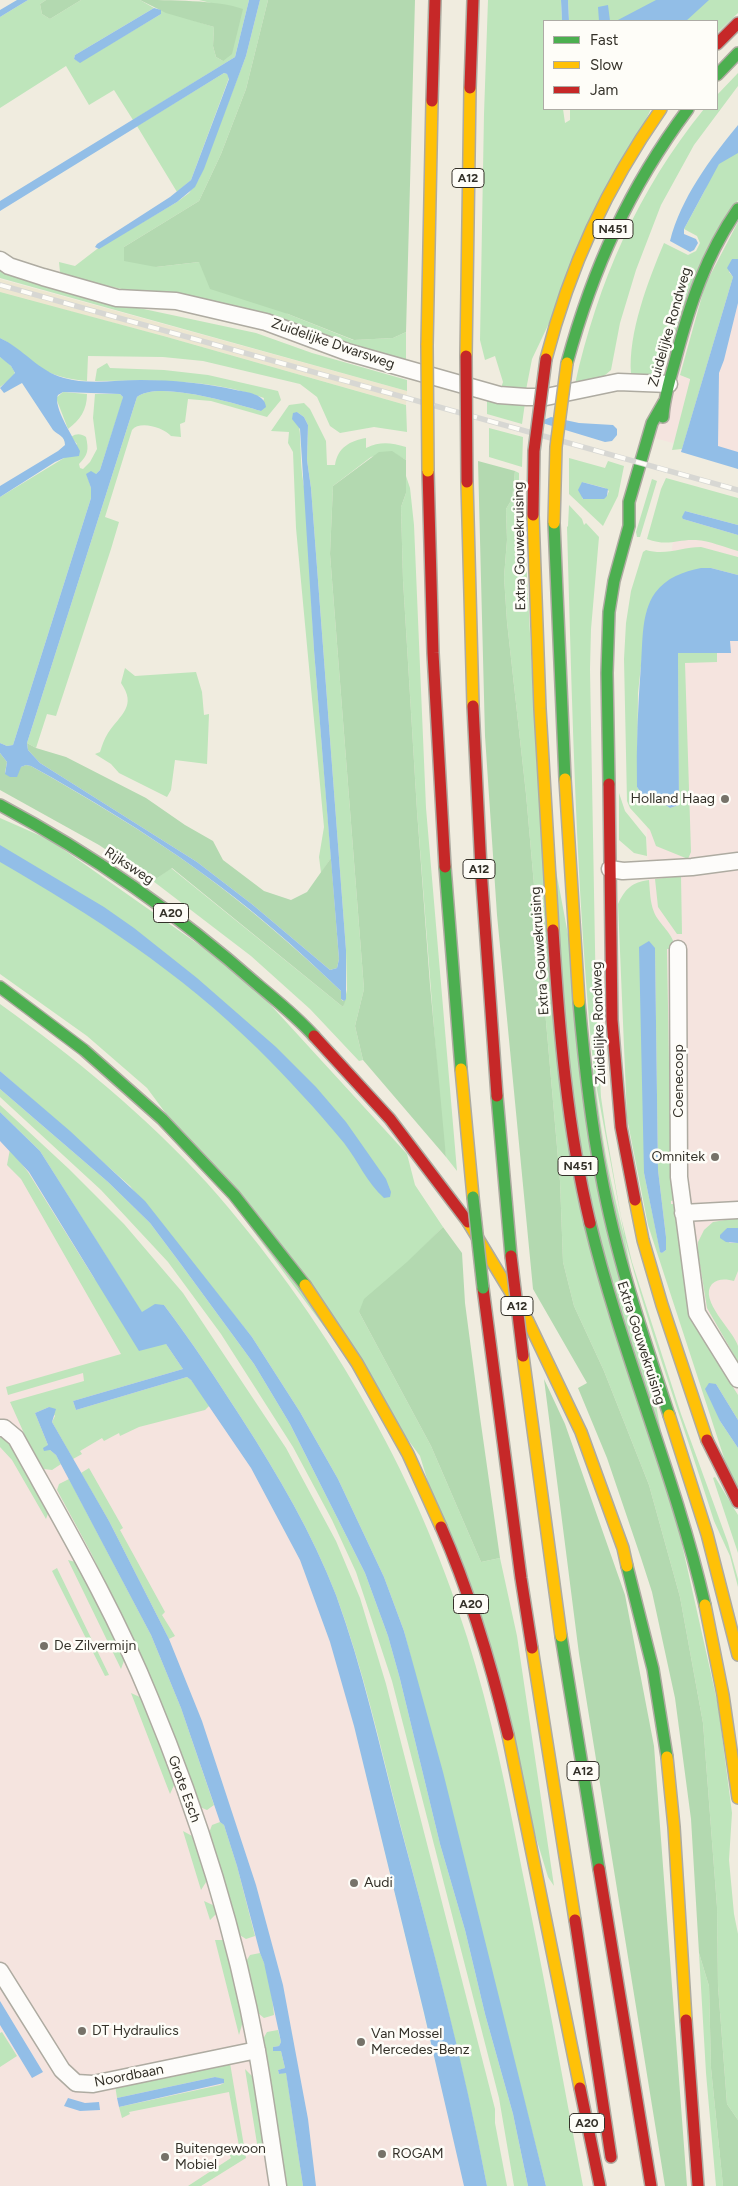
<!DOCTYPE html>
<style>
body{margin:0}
#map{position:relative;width:738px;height:2186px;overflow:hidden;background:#f0ecdf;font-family:Figtree,sans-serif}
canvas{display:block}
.legend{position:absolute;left:543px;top:20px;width:175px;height:90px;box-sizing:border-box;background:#fefdf8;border:1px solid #adaba5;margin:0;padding:6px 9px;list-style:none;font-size:15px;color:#343129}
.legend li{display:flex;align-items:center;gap:10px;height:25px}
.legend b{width:25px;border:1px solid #adaba5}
</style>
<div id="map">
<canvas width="738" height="2186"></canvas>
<ul class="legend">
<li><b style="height:6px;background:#4caf50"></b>Fast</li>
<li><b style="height:6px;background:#ffc107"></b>Slow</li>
<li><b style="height:6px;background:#c62828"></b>Jam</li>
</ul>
</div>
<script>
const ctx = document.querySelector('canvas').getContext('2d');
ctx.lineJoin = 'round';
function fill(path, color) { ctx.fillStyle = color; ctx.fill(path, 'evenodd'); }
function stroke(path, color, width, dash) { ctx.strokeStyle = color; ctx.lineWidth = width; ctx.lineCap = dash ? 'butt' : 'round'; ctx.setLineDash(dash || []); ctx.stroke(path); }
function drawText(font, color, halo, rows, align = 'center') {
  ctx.font = font + ' Figtree,sans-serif'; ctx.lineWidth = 5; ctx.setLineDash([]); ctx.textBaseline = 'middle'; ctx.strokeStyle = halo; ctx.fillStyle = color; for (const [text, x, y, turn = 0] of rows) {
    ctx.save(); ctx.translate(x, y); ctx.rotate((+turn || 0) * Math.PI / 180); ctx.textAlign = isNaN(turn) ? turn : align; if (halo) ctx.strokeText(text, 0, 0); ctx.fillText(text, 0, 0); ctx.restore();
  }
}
fill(new Path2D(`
 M0,279L407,391L406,405L167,337L0,293Z`), '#ede7d1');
fill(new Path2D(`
 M738,200V461L651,437Z
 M678,511L738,528V1425L686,1335L658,1191L649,941L645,717Z
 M0,1128L250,1448L316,1580L354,1726L465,2186H0Z`), '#f5e4df');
fill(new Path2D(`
 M28,0H46L40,4L42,14L50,19L81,0H140L154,8L75,55L74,59L80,62L161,14V10L214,27L213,46L216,57L223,61L211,3L199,0H249L235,57L133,120L114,90L89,105L66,66L0,108V17Z
 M260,0H268L246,89L221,154L199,201L124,247L156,267L199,262L288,314L353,340L393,338L406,332V363L144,294L64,276L60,272L59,262L75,266L97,249L177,202L189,193L199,179L246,56Z
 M488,0H561L562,21H544V109H563L565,123L570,120V109H651L532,359L526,390L501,388L503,382L495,356L485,360L480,340L484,114Z
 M568,0H738V13L717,33V21H569Z
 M224,73L227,74L229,78L191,180L177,192L137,126Z
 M738,73V86L694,145L661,205L636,270L620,323L611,370L604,376L575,384C598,282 638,190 704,109H717V95Z
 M738,136V200L662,370L653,374H631C628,333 648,281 664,243L688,255L696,251L700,243L697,236L684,229L705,190L717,156Z
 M738,222V259H732L729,272L733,277L682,449L672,450L690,380V379L680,375L705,285Z
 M0,268L125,305L256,333L312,353L407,380V391L0,278Z
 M0,292L167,337L406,405L407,432L374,427L340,433L330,426L317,397L300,384L203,361L163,357L88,356L87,381C68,379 51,376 35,364C23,355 14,345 0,338Z
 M0,357C7,361 15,368 15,376L0,387Z
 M107,363L110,368L164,370L208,375L278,391L281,400L267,417L211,401L188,399L185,422L180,424L181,437L171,436C164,428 140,420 132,430L105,517L119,522L111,549L56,716L47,714L36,748L27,743L137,397C158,380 236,404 261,411L264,398C209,378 152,380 95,381L97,369Z
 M63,392L87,394C87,410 80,420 68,429L56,398Z
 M95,394H120L123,397L122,402L100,470L96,474L87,475L91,488V498L13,745L7,746L0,743V497L64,458L77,444L71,437C77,433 81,434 86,437C89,450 88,455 79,464L80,468L83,469L90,462L97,449L93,418Z
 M487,396L525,403L522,424L487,414Z
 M304,403L310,409L326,441L327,465H335C338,447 350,441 366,438V448C381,441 391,443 406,447V460L392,452L371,457L333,486L330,554L364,989L355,1026L363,1060L359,1061L310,1009L251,956L153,881L171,868L343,1007L347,990L346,950L311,488L307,460L308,425L304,417L297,412C303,440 298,467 306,495L314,650L331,858L321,873L319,857L324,827L296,528L293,452L288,443L289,432L271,431L289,405Z
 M489,428L523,437L522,467L489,457Z
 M569,458L605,468L608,461L624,466L618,496L603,526L569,494ZM582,482L605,488L609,491L607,496L600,499H583L582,498Z
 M515,471L519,473V517L524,518L537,769L683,1549L718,1705L732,1813L729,1860L734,1914L738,1934V2120L727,2104L718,1986L717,1907L703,1723L680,1597L649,1485L604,1371L574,1306L563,1262L560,1181L526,794L507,622L504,577L507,540L506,509L512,499Z
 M406,476L410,488L414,525L426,808L457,1171L446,1157L442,1131L417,811L403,580L401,507L406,493Z
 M666,478L738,498V525L685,511L683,519L738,535V551C724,547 710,541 696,540C676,539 669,547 647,539L661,489Z
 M652,479L657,481L640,537H637L636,532Z
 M569,505L582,519L584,525L586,523L599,537L591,629L590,669L596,1003L601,1097L606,1131L621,1217L632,1262L681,1414L728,1543L738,1579V1587L730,1556L714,1521C676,1400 630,1281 606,1156C593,1084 588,1011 583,939C574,802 571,665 567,527L568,526Z
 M701,547L738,557V575L711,568L647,611L638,693L637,787L642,794L651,795L670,808L679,805L678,653H717V662L685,663L691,852L688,859L656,846L650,830L630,808L627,801L624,659L626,623L631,591L643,552L646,550C666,556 682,547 701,547Z
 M125,668L135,676L196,672L202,692L204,715L209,714L207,764L175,760L171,790L167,797L119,773L111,764L95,754L100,752C102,746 104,739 108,733C121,714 137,706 121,683Z
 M619,793L625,811L646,837L647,856L634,853L619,840Z
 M0,818L50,840L245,977L407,1154L415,1185L443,1227L359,1312L431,1446L481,1562L500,1558L517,1636L554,1886L548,1877L420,1456L147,1088L87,1036L0,974Z
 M681,876L682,934H677L658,907L655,879Z
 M649,880C650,891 650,902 654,912C659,925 674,933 675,949H667L671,1177L674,1200L671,1201V1204H675L687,1304L695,1326L738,1395V1420L716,1384L720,1421L738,1448V1489L727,1467L648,1225L627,1118L618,904C625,889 632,882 649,880ZM655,948L658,1170L666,1237V1250L662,1253L660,1251L644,1173Z
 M0,1004C74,1057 146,1116 207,1183C323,1314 415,1469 467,1637C491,1713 507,1792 522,1870C544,1975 563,2081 583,2186H546L404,1631L384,1577L338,1479L300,1412L252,1337L130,1186L0,1071Z
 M0,1089L108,1182L150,1223L183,1267L254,1364L290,1424L365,1573L388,1636L400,1679L440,1844L465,1930L485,2014L513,2114L528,2186H514L499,2098L392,1681L356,1572L332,1520L293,1447L221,1334L168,1262L101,1190L0,1097Z
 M0,1105L69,1169L124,1224L183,1293L286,1448L336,1541L360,1598L386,1684L495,2109V2123L507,2186H487C463,2063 431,1941 399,1820C380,1745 363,1668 336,1595C312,1533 278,1475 242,1419C217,1380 192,1342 164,1305H155L142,1313L40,1151L0,1112Z
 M10,1149L28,1172L94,1278L166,1344L183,1369L73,1401L76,1410L187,1377L191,1380L210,1405L205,1410L139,1427L120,1436L119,1433L104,1441L102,1438L80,1451L82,1454L73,1459L52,1422L55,1416L49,1407L35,1413L50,1450L56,1455L61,1464L52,1470L44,1469L27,1440L10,1402L84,1381L83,1373L8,1395L6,1387L121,1354L21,1179L7,1165Z
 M725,1216H738V1228H727L722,1238L730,1243H738V1271L734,1281C727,1279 718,1278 712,1284C698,1300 734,1331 738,1346C738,1350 738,1357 738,1362L707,1308L698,1253V1242L704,1230L713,1222L725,1220Z
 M0,1437L9,1442L50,1508L46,1519L12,1460L0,1447Z
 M89,1468L123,1528L120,1530L165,1612L162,1615L175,1636L169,1639L109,1521L81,1473Z
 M715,1477L738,1515V1553L713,1478Z
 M69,1479L151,1635L181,1708L214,1805L207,1810L200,1807L150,1677L91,1553L57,1490L59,1484Z
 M68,1560L79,1563L125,1658L121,1669Z
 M57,1568L109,1675L105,1676L52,1571Z
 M131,1693L142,1698L175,1783L170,1794Z
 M220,1822L224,1825L237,1866L255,1936L246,1939L238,1934L209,1833L212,1825Z
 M183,1831L194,1837L208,1879L201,1890Z
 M204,1901L215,1906L217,1913L210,1920Z
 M215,1940H225L243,2021L239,2035Z
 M260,1953C269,1972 272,1994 274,2015L264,2018L258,2013L245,1963L250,1955Z
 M699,1953L709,1986L711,2068L723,2186H716L706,2073Z
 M278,2030L281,2042L279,2046L273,2047L281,2051L285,2068L278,2070L279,2074L286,2072L303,2186H287L263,2039L267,2032Z
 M2,2032L17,2056L0,2067V2033Z
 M230,2063L246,2158L201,2186H188L231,2158L229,2153L239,2146L229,2092L129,2112L130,2114L122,2118L119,2107L220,2085L224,2083V2080L215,2077L117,2098L115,2085Z
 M245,2069L255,2079L267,2147L259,2156Z`), '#bee5bb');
fill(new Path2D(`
 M46,0H81L50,19L42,14L40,4Z
 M140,0C167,0 219,0 243,9L232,54L223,61L216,57L213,46L214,27L166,13Z
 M268,0H415L406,332L393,338L354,340L288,314L210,289L199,262L156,267L124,261V247L199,201L221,154L246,89Z
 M392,451L406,460V493L401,507L403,580L417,811L430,985L446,1157L363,1060L355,1026L364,989L330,554L333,486L379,452Z
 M478,461L515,471L512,499L506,509L507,540L504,577L507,622L526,794L560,1181L563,1262L574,1306L604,1371L649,1485L680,1597L703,1723L717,1907L718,1986L727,2104L738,2120V2186H723L711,2068L709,1986L699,1953L691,1819L675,1698L652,1592L641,1558L607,1458L578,1388L587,1383L533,1289L497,915L485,736Z
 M27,743L36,748L66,757L146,798L185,825L213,841L223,860L264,891L291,900L307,892L331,858L339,959L337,968L330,970L253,905L197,862L40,763L28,750Z
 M0,753L7,762L5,773L26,765L31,766C88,798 145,832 199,871C249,907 296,948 341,991V999L343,1001L346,999L343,1007L172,868L153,881L99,845L0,790Z
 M443,1227L462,1253L465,1303L480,1417L500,1558L481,1562L431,1446L359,1312L364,1299L407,1262Z
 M544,1379L565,1424L625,1595L654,1746L687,2186H665L579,1654Z`), '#b3d9b0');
fill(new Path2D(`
 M17,0H28L0,17V10Z
 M249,0H260L246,56L204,169L195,187L177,202L99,249L95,247L97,244L170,197L191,180L229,79L227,74L224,73L0,211V201L235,57Z
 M561,0H568L569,21H562Z
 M656,0H709L686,21H616Z
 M608,5L610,21H599L598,7Z
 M154,8L161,10V14L80,63L74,59L75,55Z
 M738,125V153L719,164L684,229V234L696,239L698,243L694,250L690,252L670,241C681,198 710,159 738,125Z
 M732,259H738V303L724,360L719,373L718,446L738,452V469L681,452L733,277L727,268Z
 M0,338C24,349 38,371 64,378C88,385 116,380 141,380C174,380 204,383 236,390C247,392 265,394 266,407L261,411C236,404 158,380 137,397L27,743L28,750L40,763L197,862L253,905L330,970L337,968L339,959L314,650L300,429L292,419L293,413L297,412L304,417L308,425L307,460L311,488L346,950V999L344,1001L341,999V991C296,948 249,906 199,871C145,832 89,798 31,766L26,765L21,767L17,777H10L5,774L7,762L0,753V743L7,746L13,745L91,498V488L86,474L91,471L96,474L100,470L123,397L120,394L63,392L58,395C52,406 75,440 80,451L79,456L64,458L55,462L0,497V486L58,451L65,445C65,436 58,435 53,430L22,383L4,393L0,388L15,373L11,366L0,357Z
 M551,417L579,423L613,425L617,429V435L612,441L605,442L539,422Z
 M582,482L608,489L607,496L604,499H583L578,490Z
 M685,511L738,525V535L683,519L682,517Z
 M701,568H711L738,575V641H730L731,653H678L679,805L670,808L651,795L642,794L637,787C636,746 638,705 641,664C643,641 641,613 655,593C667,577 683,572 701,568Z
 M0,845L104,907L134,928L197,978L276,1047L316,1087L346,1122L386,1179L391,1192L390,1197L384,1198C367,1183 358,1161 344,1143C317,1110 287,1078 257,1048C181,973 92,915 0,862Z
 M649,941L655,948L658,1170L666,1237V1250L662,1253L660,1252L644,1173L639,947Z
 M0,1071L70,1131L145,1201L252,1337L300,1412L338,1479L384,1577L404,1631L443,1772L546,2186H528L513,2114L485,2014L465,1930L440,1844L400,1679L388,1636L365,1573L290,1424L254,1364L183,1267L150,1223L108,1182L0,1089Z
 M0,1112L40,1151L142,1312L155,1304L164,1305C192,1342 217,1380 242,1419C278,1475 312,1533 336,1595C363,1669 380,1748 400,1825C432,1944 464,2064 487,2186H464L424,2013L354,1726L330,1642L300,1560L251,1468L191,1380L187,1377L76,1410L73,1401L183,1369L166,1344L139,1351L29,1172L0,1141Z
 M727,1228H738V1243L726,1242L720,1238V1235Z
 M709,1383L716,1384L738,1420V1448L720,1421L705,1389Z
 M49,1407L56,1409L52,1422L109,1521L169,1639L202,1721L256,1885L283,1985L308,2119L316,2186H303L286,2073L279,2074L278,2070L285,2068L281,2051H273V2047L279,2046L281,2042L264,1963L260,1953L237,1866L224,1825L220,1822L181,1708L151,1635L56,1455L50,1450L44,1451L43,1448L48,1445L35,1413Z
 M0,2001L43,2072L32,2078L0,2025Z
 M215,2077L224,2079V2083L119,2107L117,2098Z
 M68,2098L85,2103L99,2102L100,2110L80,2111L64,2106Z`), '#92bee7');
const street = new Path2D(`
 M0,260L9,266L43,277L117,298L176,301L266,322L347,352L499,395L527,397H546L618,382L669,384
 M610,869L623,871L692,867L738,861
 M678,949L679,1177L697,1313L738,1379
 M683,1213L738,1210
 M0,1428H4L16,1438C63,1523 113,1607 150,1698C197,1811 235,1931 257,2051C265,2096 271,2141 278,2186
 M0,1971L62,2070L76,2083L93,2084L257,2050`);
const fast = new Path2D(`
 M717,75L738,53
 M567,363C593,268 629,188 688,109
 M663,417C664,396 671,377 676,357C690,304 706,255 738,209
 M554,523L565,779
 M609,784L607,673L609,612L614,581L629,526V502L652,423L664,402
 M0,805C92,854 180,916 258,985C277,1001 297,1017 314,1036
 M445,867L461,1069
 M0,987L84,1050L162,1119L234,1195L305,1285
 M579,1002C584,1060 590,1117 601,1174C616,1256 643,1336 669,1415
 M497,1096L511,1256
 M590,1223C621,1352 675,1475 705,1605
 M627,1566L653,1669L667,1757
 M561,1636L599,1869`);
const slow = new Path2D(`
 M427,345L432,101
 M466,356L470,88
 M546,359C570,266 606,188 661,109
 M467,482L473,706
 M533,515L540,709L553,930
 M565,779L579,1002
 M461,1069L473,1197
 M635,1200L643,1240L662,1305L707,1440
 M468,1222L528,1321L581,1432L623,1548L627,1566
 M305,1285L357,1363L408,1454L441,1527
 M523,1356L561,1636
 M669,1415L707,1534L738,1655
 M705,1605L723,1695L738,1798
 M532,1648L575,1920
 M508,1735L580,2088
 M667,1757L674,1827L686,2020`);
const jam = new Path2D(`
 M717,44L738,23
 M470,88L473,0
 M432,101L435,0
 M428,471L433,653L445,867
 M473,706L481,869L497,1096
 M609,784L612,1020L621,1127L635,1200
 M553,930C559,1029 567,1127 590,1223
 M314,1036L390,1119L468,1222
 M483,1288L521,1578L532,1648
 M707,1440L738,1502
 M441,1527C470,1593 491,1664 508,1735
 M599,1869L651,2186
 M575,1920L611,2157
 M686,2020L698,2186
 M580,2088L600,2186`);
stroke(street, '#aeaba1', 19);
stroke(fast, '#aeaba1', 14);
stroke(slow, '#aeaba1', 14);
stroke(jam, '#aeaba1', 14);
stroke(street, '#fdfcfa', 16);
stroke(fast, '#4caf50', 11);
stroke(slow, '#ffc107', 11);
stroke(jam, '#c62828', 11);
const rail = new Path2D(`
 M0,285L738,490`);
stroke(rail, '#d7d7d3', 5.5);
stroke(rail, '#fefdf8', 4, [11]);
const fastBridge = new Path2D(`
 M473,1197L483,1288`);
const slowBridge = new Path2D(`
 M427,345L428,471
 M554,523L556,447L567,363`);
const jamBridge = new Path2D(`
 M466,356L467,482
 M533,515L534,451L546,359
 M511,1256L523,1356`);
stroke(fastBridge, '#aeaba1', 14, []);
stroke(slowBridge, '#aeaba1', 14, []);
stroke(jamBridge, '#aeaba1', 14, []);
stroke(fastBridge, '#4caf50', 11);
stroke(slowBridge, '#ffc107', 11);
stroke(jamBridge, '#c62828', 11);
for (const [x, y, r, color] of [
 [725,799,5,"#767269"],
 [715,1157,5,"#767269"],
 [44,1646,5,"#767269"],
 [354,1883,5,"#767269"],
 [82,2031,5,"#767269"],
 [361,2042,5,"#767269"],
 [382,2154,5,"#767269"],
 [165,2157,5,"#767269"]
]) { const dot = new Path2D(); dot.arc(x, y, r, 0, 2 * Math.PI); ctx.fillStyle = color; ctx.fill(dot); stroke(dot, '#fefdf8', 2); }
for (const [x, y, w] of [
 [468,178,32],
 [613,229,40],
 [479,869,32],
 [171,913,35],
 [578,1166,40],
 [517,1306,32],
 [471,1604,35],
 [583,1771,32],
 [587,2123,35]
]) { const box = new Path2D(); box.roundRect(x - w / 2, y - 9.5, w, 19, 4); ctx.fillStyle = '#fefdf8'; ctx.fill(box); stroke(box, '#343129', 1); }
drawText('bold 12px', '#343129', null, [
 ["A12",468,178],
 ["N451",613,229],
 ["A12",479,869],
 ["A20",171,913],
 ["N451",578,1166],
 ["A12",517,1306],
 ["A20",471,1604],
 ["A12",583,1771],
 ["A20",587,2123]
]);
drawText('14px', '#343129', '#fefdf8', [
 ["Zuidelijke Rondweg",670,327,-74],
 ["Zuidelijke Dwarsweg",333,344,19],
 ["Extra Gouwekruising",520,546,-91],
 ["Rijksweg",129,866,33],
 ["Extra Gouwekruising",540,951,-94],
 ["Zuidelijke Rondweg",599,1023,-92],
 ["Coenecoop",679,1081,-90],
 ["Extra Gouwekruising",641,1343,72],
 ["Grote Esch",184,1789,70],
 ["Noordbaan",129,2076,-11]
]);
drawText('14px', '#343129', '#fefdf8', [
 ["Holland Haag",715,799,"right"],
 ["Omnitek",705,1157,"right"],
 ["De Zilvermijn",54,1646],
 ["Audi",364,1883],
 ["DT Hydraulics",92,2031],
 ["Van Mossel",371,2034],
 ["Mercedes-Benz",371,2050],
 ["Buitengewoon",175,2149],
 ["Mobiel",175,2165],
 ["ROGAM",392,2154]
], 'left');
</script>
